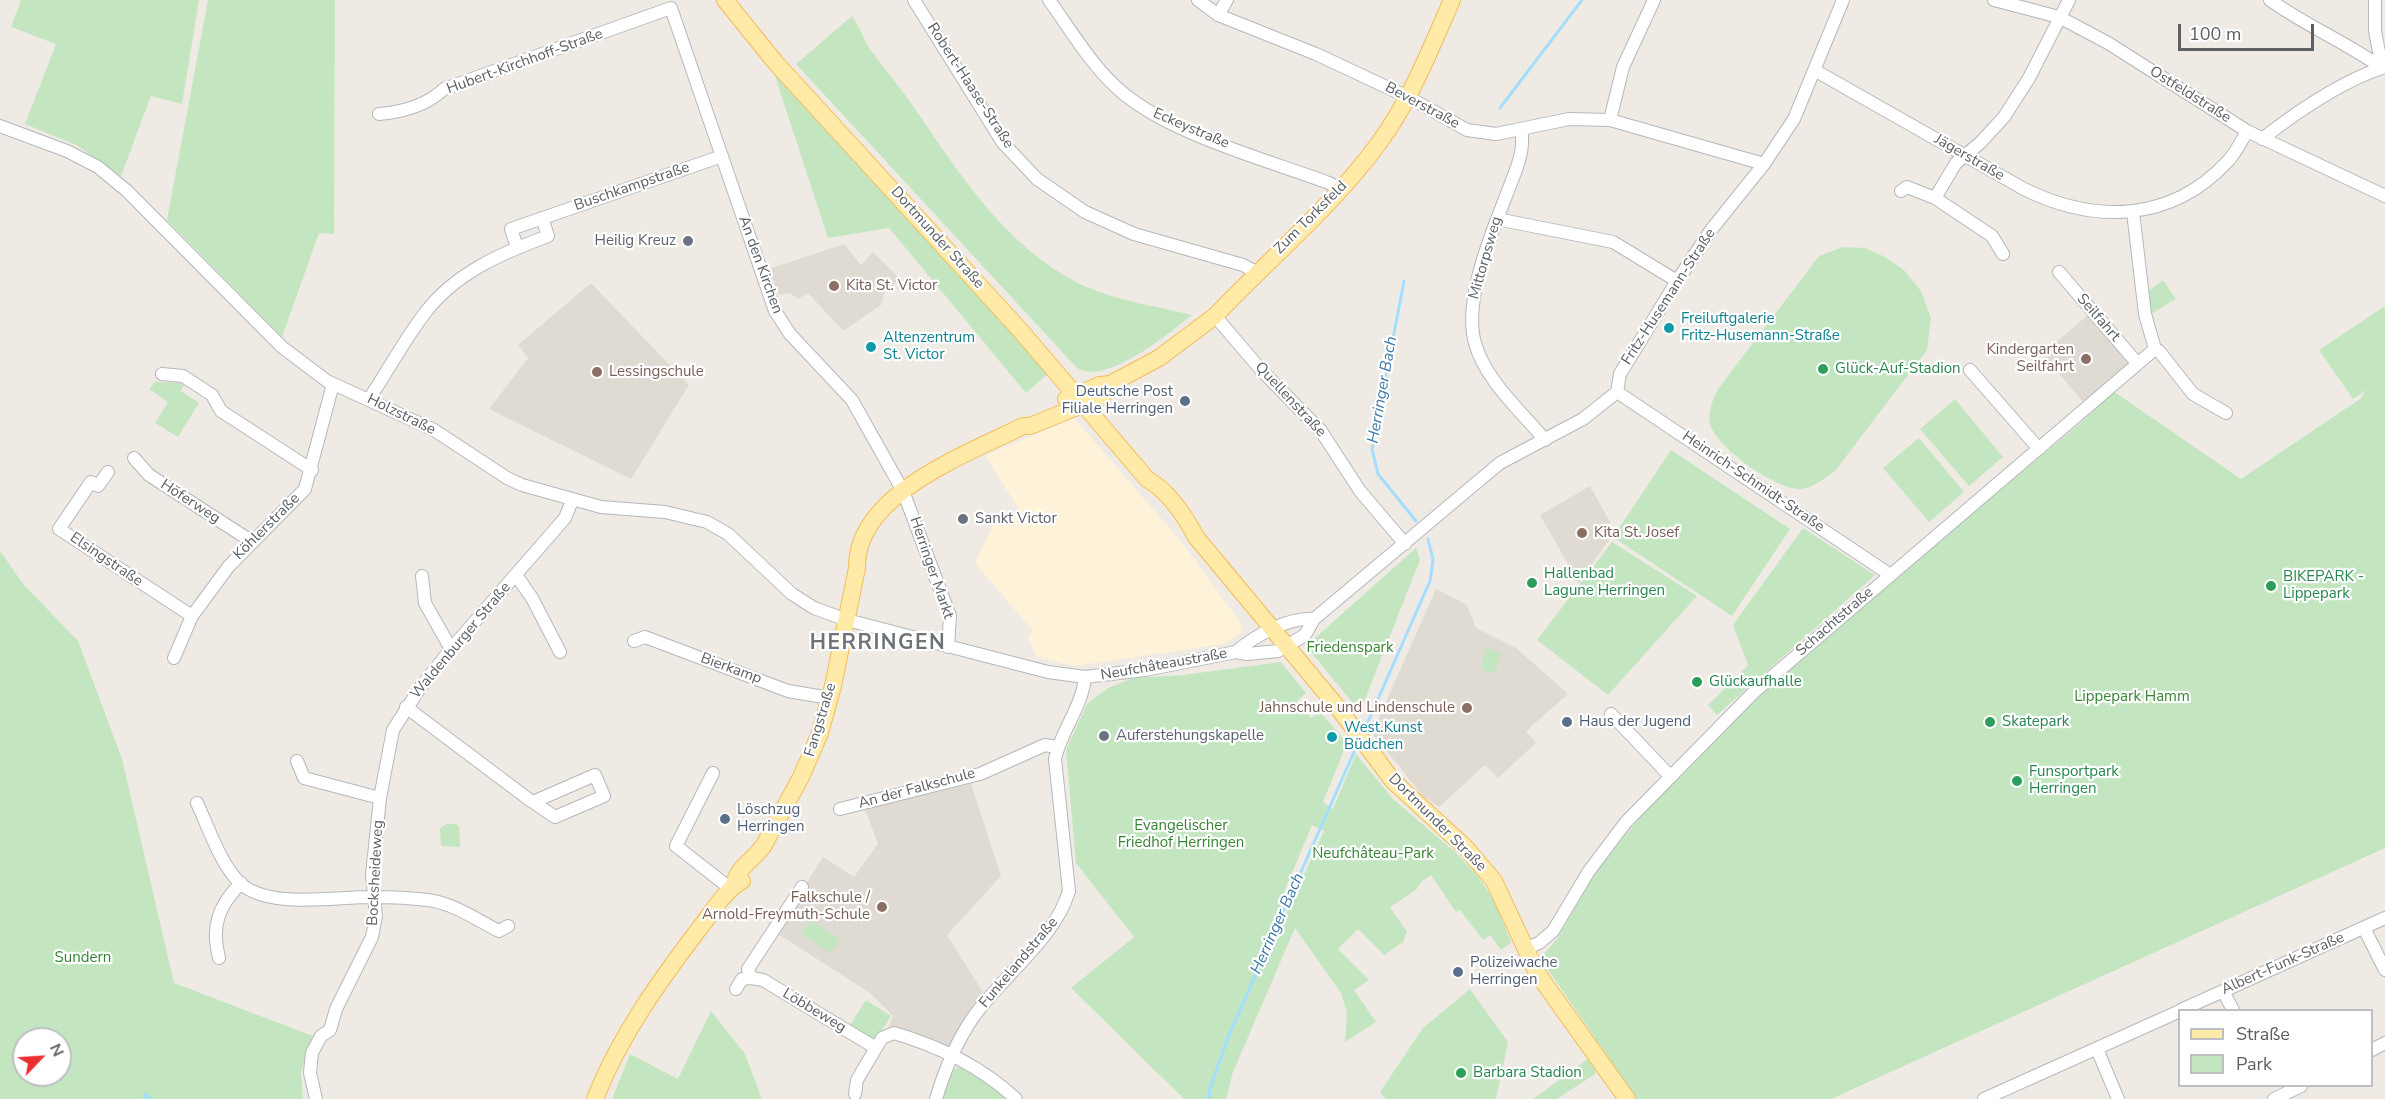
<!DOCTYPE html>
<meta charset="utf-8">
<style>
body{margin:0}
#map{position:relative;width:2385px;height:1099px;overflow:hidden;background:#efebe4;font-family:"Nunito Sans",sans-serif}
canvas{display:block}
.legend{position:absolute;left:2178px;top:1009px;width:195px;height:78px;box-sizing:border-box;background:#fff;border:2px solid #bebfc1;margin:0;padding:8px 10px;list-style:none;font-size:18px;color:#5c6065}
.legend li{display:flex;align-items:center;gap:12px;height:30px}
.legend b{width:30px;border:2px solid #bebfc1}
.north{position:absolute;left:12px;top:1027px;width:60px;height:60px;box-sizing:border-box;background:#fff;border:2px solid #bebfc1;border-radius:50%;rotate:65deg;font-size:16px;font-weight:700;line-height:24px;text-align:center;color:#5c6065}
.north::after{content:'';display:block;margin:auto;width:21px;height:27px;background:#eb2e2e;clip-path:polygon(50% 0,100% 100%,50% 72%,0 100%)}
.scale{position:absolute;left:2178px;top:24px;width:136px;height:27px;box-sizing:border-box;border:3px solid #5c6065;border-top:0;padding-left:8px;font-size:18px;line-height:21px;white-space:nowrap;color:#5c6065;-webkit-text-stroke:4px #fff;paint-order:stroke}
</style>
<div id="map">
<canvas width="2385" height="1099"></canvas>
<ul class="legend">
<li><b style="height:8px;background:#ffeaa8"></b>Straße</li>
<li><b style="height:16px;background:#c3e6c0"></b>Park</li>
</ul>
<div class="north">N</div>
<div class="scale">100 m</div>
</div>
<script>
const ctx = document.querySelector('canvas').getContext('2d');
ctx.lineJoin = 'round';
function fill(path, color) { ctx.fillStyle = color; ctx.fill(path, 'evenodd'); }
function stroke(path, color, width, dash) { ctx.strokeStyle = color; ctx.lineWidth = width; ctx.lineCap = dash ? 'butt' : 'round'; ctx.setLineDash(dash || []); ctx.stroke(path); }
function drawText(font, color, halo, rows, align = 'center') {
  ctx.font = font + ' "Nunito Sans",sans-serif'; ctx.lineWidth = 4.5; ctx.setLineDash([]); ctx.textBaseline = 'middle'; ctx.strokeStyle = halo; ctx.fillStyle = color; for (const [text, x, y, turn = 0] of rows) {
    ctx.save(); ctx.translate(x, y); ctx.rotate((+turn || 0) * Math.PI / 180); ctx.textAlign = isNaN(turn) ? turn : align; if (halo) ctx.strokeText(text, 0, 0); ctx.fillText(text, 0, 0); ctx.restore();
  }
}
fill(new Path2D(`
 M1074,418L1184,545L1242,625L1241,633L1224,644L1074,666L1037,657L1028,637L1033,631L975,563L994,523L1012,513L1015,516L1021,512L985,456Z`), '#fef3d9');
fill(new Path2D(`
 M844,244L861,265L873,252L900,279L884,293L881,305L843,331L808,293L798,299L790,293L779,295L769,269Z
 M591,283L689,385L631,479L489,409L528,358L518,345Z
 M2088,315L2130,364L2084,403L2042,354Z
 M1590,486L1615,531L1579,583L1540,515Z
 M1436,589L1467,605L1476,628L1516,648L1568,694L1526,731L1536,743L1498,778L1485,765L1439,807L1423,796L1372,733Z
 M971,784L1001,876L947,935L986,997L951,1055L886,1033L893,1016L870,993L775,932L823,857L854,877L878,844L865,809Z`), '#dfdad2');
fill(new Path2D(`
 M21,0H199L182,104L151,96L121,176L76,145L25,124L56,44L11,27Z
 M208,0H335L334,234L319,233L282,337L167,220Z
 M852,16C860,27 864,41 872,52C885,70 900,87 913,106C960,174 1002,243 1078,283C1113,300 1155,306 1192,315C1168,334 1106,386 1077,368L796,64Z
 M771,64L1052,370L1026,393L889,228L828,238Z
 M1843,247L1865,248L1885,257L1904,270L1921,291L1931,318L1927,350L1835,471C1825,478 1811,490 1798,489C1773,487 1718,449 1710,424C1707,412 1713,400 1718,389L1819,256Z
 M2163,280L2176,299L2151,314L2146,293Z
 M2385,306V848L1831,1099H1637L1540,958L1557,939L1596,871L1661,792L1762,694L1884,587L2083,421L2113,391L2241,479L2360,399L2366,390L2353,399L2319,350Z
 M155,382L185,383L181,391L199,403L178,437L155,423L168,402L149,389Z
 M1955,399L2003,457L1969,486L1920,429Z
 M1919,438L1964,492L1929,522L1883,468Z
 M1671,450L1790,529L1732,616L1613,537Z
 M1803,528L1875,575L1717,715L1708,705L1748,665L1733,625Z
 M1612,542L1697,596L1608,695L1537,640Z
 M1416,548L1420,560L1360,712L1306,646Z
 M0,551L24,585L78,641L122,759L174,983L313,1036L301,1072L303,1099H0ZM24,1039H60V1075H24Z
 M1486,648L1501,653L1495,674L1480,669Z
 M1281,662L1306,693L1297,701L1311,718L1320,712L1347,743L1323,802L1333,809L1356,754L1393,799L1455,852L1477,875L1496,903L1511,943L1501,950L1490,935L1483,940L1460,910L1456,912L1431,875L1421,882L1416,890L1390,907L1407,932L1403,942L1384,955L1358,929L1338,949L1369,980L1354,990L1376,1022L1345,1042L1347,1012L1341,993L1295,928L1233,1072L1226,1099H1184L1071,988L1134,937L1076,863L1066,750L1087,704L1108,688L1133,678L1183,675ZM1312,825L1324,831L1286,914L1279,904Z
 M447,824H456L459,827L460,847L441,846L440,828Z
 M810,920L840,939L830,953L801,934Z
 M1470,989L1508,1042L1496,1099H1386L1380,1092L1423,1028Z
 M866,1000L891,1016L879,1035L873,1039L852,1029L850,1025Z
 M711,1011L745,1054L762,1099H612L630,1054L678,1079Z
 M1593,1055L1597,1061L1595,1074L1557,1099H1533Z
 M959,1067L989,1084L1007,1099H943L950,1071Z`), '#c3e6c0');
stroke(new Path2D(`
 M1500,108L1582,0
 M1404,281L1372,449L1378,474L1416,521
 M1367,724L1430,581L1433,559L1428,539
 M144,1099L146,1094L151,1099
 M1209,1099L1210,1089L1228,1037L1354,752`), '#a3deff', 3);
const minor = new Path2D(`
 M914,0L1003,143L1037,179L1085,212L1134,234L1243,265L1256,272
 M1049,0C1070,29 1090,63 1116,87C1165,133 1265,159 1329,183L1340,189
 M1198,0L1218,15L1316,54L1408,97L1467,130L1496,134L1569,119L1610,120L1764,164
 M1994,0L2059,17L2108,43L2247,131L2385,196
 M2270,0C2306,26 2346,42 2382,68
 M2375,0V31L2382,68
 M1218,15L1227,0
 M1816,71L2024,189C2095,224 2171,222 2227,162C2236,153 2241,142 2247,131
 M379,114C403,112 426,106 444,89L671,8L775,311L790,334L852,400L903,491L950,616L948,647
 M1610,120L1623,67L1654,0
 M0,126L67,151L98,167L127,191L282,347L327,381L434,430L507,478L522,485L601,507L665,512L707,522L728,534L792,594L814,608L847,620L1048,672L1085,677L1145,670L1236,652L1247,654L1278,651L1305,635L1314,619L1500,463L1583,419L1617,392L1620,374L1677,281L1711,230L1764,164L1794,119L1843,0
 M1521,130C1526,152 1514,174 1506,196C1491,234 1463,302 1475,343C1485,380 1521,411 1545,440
 M2262,139C2298,111 2341,81 2385,67
 M1901,191L1907,187L1935,198L1992,236L2003,254
 M1935,198L1956,163L1980,143L2004,117L2029,78L2069,0
 M2133,212L2145,314L2155,349
 M1497,219L1613,242L1677,281
 M517,247L511,229L722,156
 M2059,272L2137,363
 M1215,316L1262,371L1321,431L1360,491L1405,544
 M2155,349L2159,351L2193,394L2226,413
 M1970,370L2039,449
 M162,374L183,376L212,395L221,411L312,470
 M1617,392L1889,574
 M369,399C388,371 404,340 425,313C455,273 502,253 548,236L542,218
 M134,458L149,475L251,541
 M108,472L98,486L91,482L59,529L192,616
 M516,575L532,598L560,652
 M422,576L425,603L451,649
 M634,641L645,637L788,691L830,698
 M1236,652C1254,636 1289,617 1314,619
 M174,658L192,616L229,566L305,489L333,384
 M406,707L531,801L533,802L555,817L604,796L595,775L533,802
 M1611,714L1670,776
 M297,761L304,778L380,798
 M713,773L676,846L731,889
 M197,803C209,828 220,864 240,883C269,910 338,896 374,897C392,897 411,898 428,900C453,903 477,920 499,931L508,926
 M840,809L980,774L1045,745L1057,747
 M802,887L748,969L751,978L763,980L876,1048L882,1038L894,1033C938,1046 983,1068 1016,1099
 M2364,928L2385,970
 M1524,949L1539,943L1553,931L1589,871L1626,822L1754,692L2155,349
 M219,958C211,927 218,906 241,883
 M736,989L742,979L751,978
 M2223,991L2233,1010
 M2181,1010L2385,918
 M2097,1049L2118,1099
 M2372,1050L2385,1043
 M855,1094L857,1080L876,1048
 M316,1099L310,1073L312,1053L321,1036L330,1030L336,1009L372,937L376,916L372,875L380,798L393,730L420,688L451,649L565,518L572,501
 M936,1099C944,1072 956,1043 972,1019C1000,978 1055,939 1069,891L1055,759C1061,730 1082,708 1085,677
 M1984,1099L2180,1011
 M2274,1099L2301,1086`);
const major = new Path2D(`
 M725,0L775,62L1020,330L1147,479C1168,491 1185,516 1196,537L1339,709L1393,781L1466,848L1494,881L1537,973L1627,1099
 M1066,399L1100,385L1110,384L1159,358L1215,316C1269,259 1332,207 1379,143C1411,99 1430,50 1452,0
 M734,885C737,867 754,860 764,845L801,777L820,733L833,686L857,568C855,494 968,454 1023,426H1030L1102,397L1110,384
 M595,1099C620,1035 661,979 702,925C714,910 725,890 742,881`);
stroke(minor, '#b4b7bb', 14);
stroke(major, '#f3bb59', 18);
stroke(minor, '#fff', 12);
stroke(major, '#ffeaa8', 16);
for (const [x, y, r, color] of [
 [688,241,6,"#6b7280"],
 [834,286,6,"#8d6e63"],
 [1669,328,6,"#0f9aa8"],
 [871,347,6,"#0f9aa8"],
 [2086,359,6,"#8d6e63"],
 [1823,369,6,"#2e9e5b"],
 [597,372,6,"#8d6e63"],
 [1185,401,6,"#5c6f8a"],
 [963,519,6,"#6b7280"],
 [1582,533,6,"#8d6e63"],
 [1532,583,6,"#2e9e5b"],
 [2271,586,6,"#2e9e5b"],
 [1697,682,6,"#2e9e5b"],
 [1467,708,6,"#8d6e63"],
 [1567,722,6,"#5c6f8a"],
 [1990,722,6,"#2e9e5b"],
 [1104,736,6,"#6b7280"],
 [1332,737,6,"#0f9aa8"],
 [2017,781,6,"#2e9e5b"],
 [725,819,6,"#5c6f8a"],
 [882,907,6,"#8d6e63"],
 [1458,972,6,"#5c6f8a"],
 [1461,1073,6,"#2e9e5b"]
]) { const dot = new Path2D(); dot.arc(x, y, r, 0, 2 * Math.PI); ctx.fillStyle = color; ctx.fill(dot); stroke(dot, '#fff', 2); }
drawText('15px', '#5c6065', '#fff', [
 ["Hubert-Kirchhoff-Straße",525,62,-20],
 ["Robert-Haase-Straße",970,86,57],
 ["Ostfeldstraße",2190,95,32],
 ["Beverstraße",1422,106,28],
 ["Eckeystraße",1191,129,23],
 ["Jägerstraße",1969,158,30],
 ["Buschkampstraße",632,187,-19],
 ["Zum Torksfeld",1311,218,-45],
 ["Dortmunder Straße",937,238,48],
 ["Mittorpsweg",1486,258,-74],
 ["An den Kirchen",760,265,70],
 ["Fritz-Husemann-Straße",1669,297,-57],
 ["Seilfahrt",2098,318,49],
 ["Quellenstraße",1290,400,47],
 ["Holzstraße",401,415,26],
 ["Heinrich-Schmidt-Straße",1753,482,34],
 ["Höferweg",190,502,33],
 ["Köhlerstraße",267,527,-45],
 ["Elsingstraße",106,560,34],
 ["Herringer Markt",931,568,71],
 ["Schachtstraße",1835,622,-41],
 ["Waldenburger Straße",461,641,-50],
 ["Neufchâteaustraße",1164,665,-10],
 ["Bierkamp",731,669,20],
 ["Fangstraße",821,720,-73],
 ["An der Falkschule",917,789,-15],
 ["Dortmunder Straße",1437,823,45],
 ["Bocksheideweg",376,873,-87],
 ["Funkelandstraße",1019,963,-50],
 ["Albert-Funk-Straße",2283,964,-24],
 ["Löbbeweg",814,1011,31]
]);
drawText('15px', '#5b616d', '#fff', [
 ["Heilig Kreuz",676,241,"right"],
 ["Sankt Victor",975,519],
 ["Auferstehungskapelle",1116,736]
], 'left');
drawText('15px', '#785e54', '#fff', [
 ["Kita St. Victor",846,286],
 ["Kindergarten",2074,350,"right"],
 ["Seilfahrt",2074,367,"right"],
 ["Lessingschule",609,372],
 ["Kita St. Josef",1594,533],
 ["Jahnschule und Lindenschule",1455,708,"right"],
 ["Falkschule /",870,898,"right"],
 ["Arnold-Freymuth-Schule",870,915,"right"]
], 'left');
drawText('15px', '#0d838f', '#fff', [
 ["Freiluftgalerie",1681,319],
 ["Fritz-Husemann-Straße",1681,336],
 ["Altenzentrum",883,338],
 ["St. Victor",883,355],
 ["West.Kunst",1344,728],
 ["Büdchen",1344,745]
], 'left');
drawText('15px', '#27864d', '#fff', [
 ["Glück-Auf-Stadion",1835,369],
 ["Hallenbad",1544,574],
 ["Lagune Herringen",1544,591],
 ["BIKEPARK -",2283,577],
 ["Lippepark",2283,594],
 ["Glückaufhalle",1709,682],
 ["Skatepark",2002,722],
 ["Funsportpark",2029,772],
 ["Herringen",2029,789],
 ["Barbara Stadion",1473,1073]
], 'left');
drawText('15px', '#4e5e75', '#fff', [
 ["Deutsche Post",1173,392,"right"],
 ["Filiale Herringen",1173,409,"right"],
 ["Haus der Jugend",1579,722],
 ["Löschzug",737,810],
 ["Herringen",737,827],
 ["Polizeiwache",1470,963],
 ["Herringen",1470,980]
], 'left');
drawText('15px', '#368433', '#fff', [
 ["Friedenspark",1350,648],
 ["Lippepark Hamm",2132,697],
 ["Evangelischer",1181,826],
 ["Friedhof Herringen",1181,843],
 ["Neufchâteau-Park",1373,854],
 ["Sundern",83,958]
]);
drawText('italic 16px', '#3c7aa9', '#fff', [
 ["Herringer Bach",1383,390,-80],
 ["Herringer Bach",1278,924,-66]
]);
ctx.letterSpacing = '1.5px';
drawText('bold 21px', '#6d7377', '#fff', [
 ["HERRINGEN",878,644]
]);
ctx.letterSpacing = '0px';
</script>
